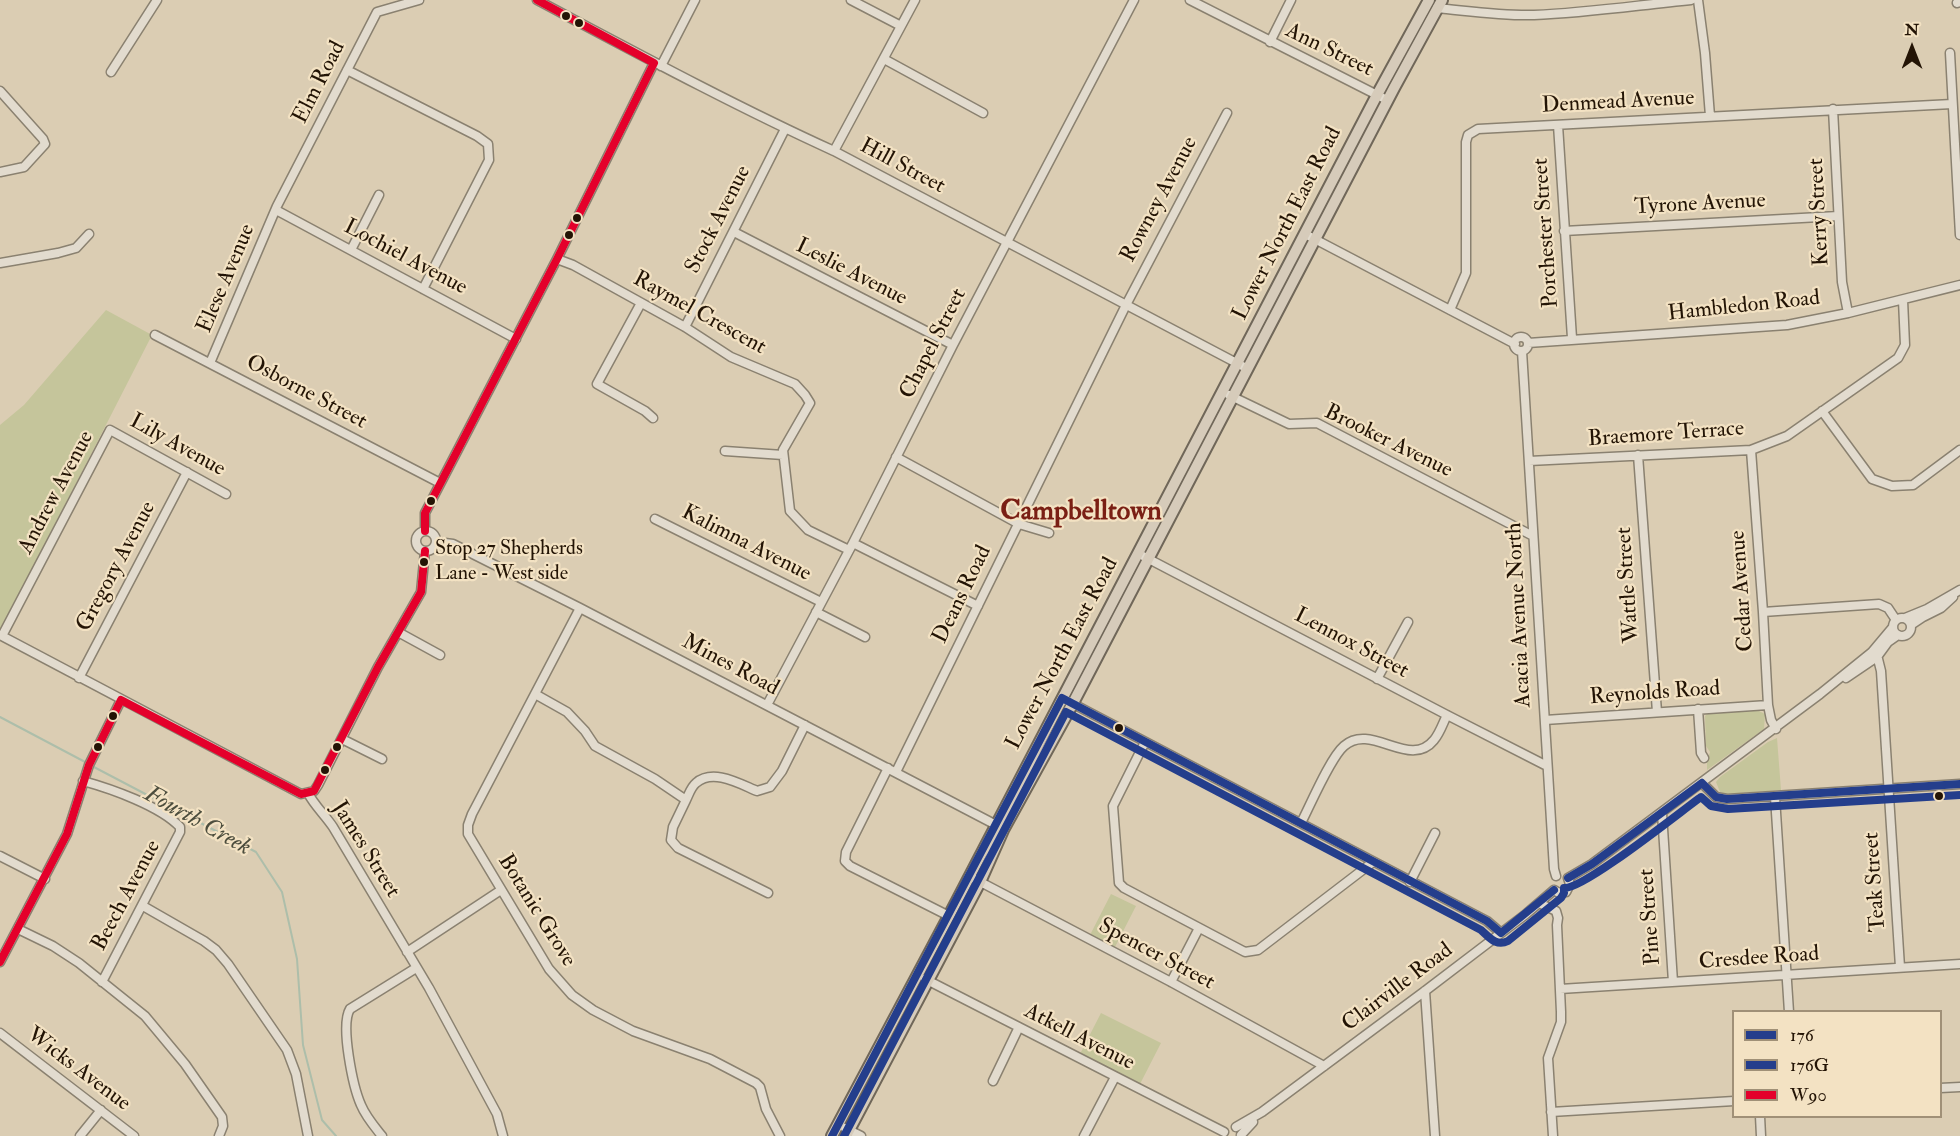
<!DOCTYPE html>
<style>
body{margin:0}
#map{position:relative;width:1960px;height:1136px;overflow:hidden;background:#dbcdb3;font-family:"IM FELL Double Pica",serif}
canvas{display:block}
.legend{position:absolute;left:1732px;top:1010px;width:210px;height:108px;box-sizing:border-box;background:#f3e2c3;border:2px solid #a09077;margin:0;padding:8px 10px;list-style:none;font-size:18px;color:#231405}
.legend li{display:flex;align-items:center;gap:12px;height:30px}
.legend b{width:30px;border:2px solid #a09077}
.north{position:absolute;left:1882px;top:18px;width:60px;height:60px;-webkit-text-stroke:4px #f3e2c3;paint-order:stroke;rotate:0deg;font-size:16px;font-weight:700;line-height:24px;text-align:center;color:#231405}
.north::after{content:'';display:block;margin:auto;width:21px;height:27px;background:#231405;clip-path:polygon(50% 0,100% 100%,50% 72%,0 100%)}
</style>
<div id="map">
<canvas width="1960" height="1136"></canvas>
<ul class="legend">
<li><b style="height:8px;background:#243e8c"></b>176</li>
<li><b style="height:8px;background:#243e8c"></b>176G</li>
<li><b style="height:8px;background:#e4002b"></b>W90</li>
</ul>
<div class="north">N</div>
</div>
<script>
const ctx = document.querySelector('canvas').getContext('2d');
ctx.lineJoin = 'round';
function fill(path, color) { ctx.fillStyle = color; ctx.fill(path, 'evenodd'); }
function stroke(path, color, width, dash) { ctx.strokeStyle = color; ctx.lineWidth = width; ctx.lineCap = dash ? 'butt' : 'round'; ctx.setLineDash(dash || []); ctx.stroke(path); }
function drawText(font, color, halo, rows, align = 'center') {
  ctx.font = font + ' "IM FELL Double Pica",serif'; ctx.lineWidth = 4.5; ctx.setLineDash([]); ctx.textBaseline = 'middle'; ctx.strokeStyle = halo; ctx.fillStyle = color; for (const [text, x, y, turn = 0] of rows) {
    ctx.save(); ctx.translate(x, y); ctx.rotate((+turn || 0) * Math.PI / 180); ctx.textAlign = isNaN(turn) ? turn : align; if (halo) ctx.strokeText(text, 0, 0); ctx.fillText(text, 0, 0); ctx.restore();
  }
}
fill(new Path2D(`
 M106,310L152,335L0,632V425L24,405Z
 M1757,710L1765,714L1764,729L1707,770V761L1710,752L1706,746L1705,716L1708,713Z
 M1777,738L1781,790L1726,794L1720,792L1716,782L1720,777L1768,742Z
 M1111,894L1136,906L1115,947L1090,935Z
 M1101,1013L1161,1043L1140,1084L1080,1054Z`), '#c5c59b');
stroke(new Path2D(`
 M0,717L87,763
 M92,766L256,852L282,892L297,959L303,1045L322,1120L336,1136`), '#adbeaa', 2);
const minor = new Path2D(`
 M537,0C635,52 733,105 834,151L1248,369
 M851,0L901,26
 M1190,0L1387,100
 M1698,0L1705,53L1710,116
 M1957,3L1960,2
 M1437,8C1469,11 1502,16 1534,15C1587,13 1639,5 1691,0
 M1270,42L1291,0
 M1950,53L1960,235
 M884,59L983,113
 M661,66L695,0
 M347,70L477,136L488,144L489,160L423,289
 M111,72L157,0
 M0,91L43,139L45,144L24,167L0,172
 M1833,109L1842,282L1848,313
 M1558,125L1572,338
 M834,151L915,0
 M276,210L516,339
 M1564,231L1838,216
 M734,232L953,345
 M1305,234L1515,344
 M351,250L379,195
 M557,259L573,265L685,327L731,357L795,384L805,395L810,403L783,450L790,511L808,530L849,550
 M0,263L58,253L76,248L89,234
 M641,303L597,384L645,411L653,418
 M1450,310L1466,273V142L1468,135L1478,129L1952,104
 M685,327L785,129
 M155,335L440,483
 M1514 344a7 7 0 1 1 14 0a7 7 0 1 1-14 0Z
 M1528,343L1787,325L1848,313L1960,285
 M1522,351L1554,869L1556,876
 M210,363L277,206L377,12L419,0
 M1229,395L1289,424L1317,423L1533,536
 M1822,411L1872,479L1892,486L1913,485L1960,450
 M1751,450L1763,612L1768,705L1771,720L1776,729
 M725,451L783,455
 M1638,455L1657,712
 M896,457L1019,524L1049,533
 M1529,461L1751,450L1787,436L1898,358L1905,345L1903,300
 M226,494L110,430L2,636L301,794L314,791L318,785L378,667L421,592L425,551
 M655,519L821,602
 M416 541a10 10 0 1 1 20 0a10 10 0 1 1-20 0Z
 M425,531V513L557,259L654,63
 M437,542L453,544L580,608L1000,827
 M853,543L978,606
 M1143,556L1447,715L1547,766
 M580,608L472,814L468,825V834L549,969L572,995L593,1010L633,1031L710,1059L756,1083L760,1087L766,1109L780,1136
 M816,612L865,637
 M1763,612L1879,604L1888,608L1896,620
 M1893 627a9 9 0 1 1 18 0a9 9 0 1 1-18 0Z
 M1905,618L1927,609L1960,590
 M1911,625L1923,617L1941,608L1953,597
 M398,632L440,655
 M1872,652L1878,659L1881,671L1900,967
 M79,678L187,472
 M1846,678L1877,657L1888,642L1898,635
 M1377,679L1408,622
 M535,694L567,712L585,731L595,746L655,779L686,800L673,827L671,840L678,848L768,893
 M1062,698L1487,921L1501,933
 M767,705L853,543L953,345L1134,0
 M1698,709L1701,753L1704,758
 M1545,720L1768,705
 M342,739L382,759
 M1145,742L1113,806L1119,883L1124,888L1245,952L1258,950L1373,862
 M888,768L846,852L845,861L850,866L949,916
 M896,772L1126,305L1227,113
 M83,781C112,789 160,806 180,827V832L102,982
 M1702,783L1716,797L1727,799L1960,784
 M308,793C314,805 325,815 333,827L429,988L497,1114L503,1136
 M1775,797L1789,1012
 M686,800C689,794 691,787 696,783C713,768 740,784 757,791L770,787L782,771L805,725
 M1662,813L1673,982
 M1301,823C1310,806 1330,758 1344,746C1371,722 1410,770 1434,740C1440,733 1443,723 1447,715
 M0,856L45,879
 M969,876L1171,982L1324,1066
 M1568,878L1592,864L1820,694L1872,652L1893,627
 M1410,882L1435,833
 M1554,890L1559,893L1566,892L1570,884L1568,878
 M1539,903L1556,911L1558,918L1557,925L1561,1012V1022L1548,1058L1553,1136
 M143,906L204,941L216,950L228,964L287,1050L296,1074L308,1136
 M18,929L53,946L79,963L145,1016L185,1064L222,1117L223,1126L219,1136
 M407,952L501,890
 M0,962L67,834L89,765L121,700
 M925,979L1224,1132
 M1171,982L1199,928
 M1560,989L1960,964
 M1425,991L1435,1136
 M0,1033L134,1136
 M993,1081L1019,1027
 M1940,1088L1960,1087
 M1551,1112L1734,1101
 M1760,1116L1761,1136
 M1236,1127L1262,1112L1425,991L1526,914L1554,890
 M845,1128L861,1136
 M1241,1135L1253,1122
 M80,1136L101,1110
 M382,1136C374,1126 366,1117 361,1105C353,1087 340,1025 350,1009L416,968
 M1084,1136L1115,1077`);
const major = new Path2D(`
 M832,1136L949,916L1377,95L1429,0
 M846,1136L980,882L1004,828L1073,703L1394,88L1442,0`);
stroke(minor, '#8a8170', 11);
stroke(major, '#706759', 14);
stroke(minor, '#e2dbce', 8);
stroke(major, '#d6cbba', 10);
stroke(new Path2D(`
 M1702,783L1716,797L1727,799L1960,784
 M1568,878L1592,864L1702,783
 M1501,933L1554,890
 M832,1136L1062,698L1487,921L1501,933`), '#243e8c', 8);
stroke(new Path2D(`
 M844,1136L1066,712L1481,930C1489,937 1496,947 1508,941L1561,898L1564,893V888C1583,890 1680,812 1701,797L1711,806L1728,809L1960,795`), '#243e8c', 8);
stroke(new Path2D(`
 M425,531V513L557,259L654,63L537,0
 M0,962L67,834L89,765L121,700L301,794L314,791L378,667L421,592L425,551`), '#e4002b', 8);
for (const [x, y, r, color] of [
 [566,16,5,"#231405"],
 [579,23,5,"#231405"],
 [577,218,5,"#231405"],
 [569,235,5,"#231405"],
 [431,501,5,"#231405"],
 [424,562,5,"#231405"],
 [113,716,5,"#231405"],
 [1119,728,5,"#231405"],
 [98,747,5,"#231405"],
 [337,747,5,"#231405"],
 [325,770,5,"#231405"],
 [1939,796,5,"#231405"]
]) { const dot = new Path2D(); dot.arc(x, y, r, 0, 2 * Math.PI); ctx.fillStyle = color; ctx.fill(dot); stroke(dot, '#f3e2c3', 2); }
drawText('20px', '#231405', '#f3e2c3', [
 ["Stop 27 Shepherds",435,550],
 ["Lane - West side",435,575]
], 'left');
drawText('22px', '#231405', '#f3e2c3', [
 ["Ann Street",1329,51,26],
 ["Elm Road",320,83,-63],
 ["Denmead Avenue",1618,103,-3],
 ["Hill Street",902,167,28],
 ["Rowney Avenue",1160,200,-62],
 ["Tyrone Avenue",1700,205,-3],
 ["Kerry Street",1820,212,-93],
 ["Stock Avenue",719,220,-63],
 ["Lower North East Road",1288,224,-63],
 ["Porchester Street",1547,233,-94],
 ["Lochiel Avenue",405,258,28],
 ["Leslie Avenue",851,273,27],
 ["Elese Avenue",227,279,-67],
 ["Hambledon Road",1744,307,-6],
 ["Raymel Crescent",699,314,29],
 ["Chapel Street",934,344,-63],
 ["Osborne Street",306,393,28],
 ["Braemore Terrace",1666,435,-4],
 ["Brooker Avenue",1388,442,26],
 ["Lily Avenue",177,446,29],
 ["Andrew Avenue",57,493,-62],
 ["Kalimna Avenue",746,544,27],
 ["Gregory Avenue",117,567,-62],
 ["Wattle Street",1629,585,-94],
 ["Cedar Avenue",1743,591,-94],
 ["Deans Road",963,595,-64],
 ["Acacia Avenue North",1520,615,-93],
 ["Lennox Street",1351,644,28],
 ["Lower North East Road",1063,654,-62],
 ["Mines Road",730,666,28],
 ["Reynolds Road",1655,694,-4],
 ["James Street",365,850,58],
 ["Teak Street",1876,882,-94],
 ["Beech Avenue",127,896,-62],
 ["Botanic Grove",536,911,58],
 ["Pine Street",1651,917,-94],
 ["Spencer Street",1156,955,28],
 ["Cresdee Road",1759,959,-4],
 ["Clairville Road",1398,988,-37],
 ["Atkell Avenue",1079,1038,27],
 ["Wicks Avenue",78,1070,37]
]);
drawText('italic 24px', '#4c4d3d', '#f3e2c3', [
 ["Fourth Creek",197,822,29]
]);
drawText('bold 28px', '#7a1f14', '#f3e2c3', [
 ["Campbelltown",1081,513]
]);
</script>
